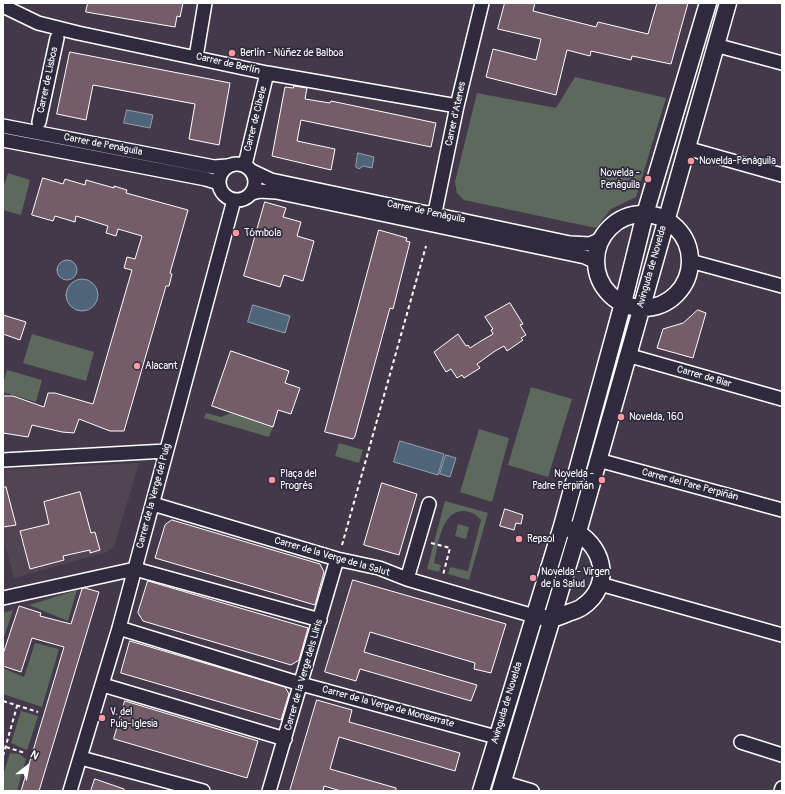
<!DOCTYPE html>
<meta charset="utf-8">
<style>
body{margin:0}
#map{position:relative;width:785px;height:794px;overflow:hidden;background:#44394a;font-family:Pangolin,sans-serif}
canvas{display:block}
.frame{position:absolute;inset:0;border:4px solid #fff;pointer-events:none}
.north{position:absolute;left:8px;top:746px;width:40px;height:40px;-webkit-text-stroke:3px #2f2a3d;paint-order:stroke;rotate:31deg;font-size:11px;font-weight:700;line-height:16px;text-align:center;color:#fff}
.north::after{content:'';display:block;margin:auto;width:14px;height:18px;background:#fff;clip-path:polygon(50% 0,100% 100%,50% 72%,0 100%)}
</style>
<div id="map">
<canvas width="785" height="794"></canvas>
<div class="frame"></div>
<div class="north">N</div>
</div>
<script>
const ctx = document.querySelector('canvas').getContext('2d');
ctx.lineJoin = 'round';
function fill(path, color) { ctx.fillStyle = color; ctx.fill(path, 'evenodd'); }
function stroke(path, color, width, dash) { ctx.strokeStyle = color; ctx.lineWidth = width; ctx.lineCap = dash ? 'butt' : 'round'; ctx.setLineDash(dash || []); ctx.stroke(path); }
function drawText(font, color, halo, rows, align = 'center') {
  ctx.font = font + ' Pangolin,sans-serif'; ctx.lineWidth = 3.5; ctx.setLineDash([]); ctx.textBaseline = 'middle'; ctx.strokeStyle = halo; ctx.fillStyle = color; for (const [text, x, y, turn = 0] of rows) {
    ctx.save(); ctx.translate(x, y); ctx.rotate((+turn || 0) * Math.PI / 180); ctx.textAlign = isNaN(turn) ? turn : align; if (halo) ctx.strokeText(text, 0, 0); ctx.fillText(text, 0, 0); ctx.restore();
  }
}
fill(new Path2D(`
 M139,463L114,547L107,552L14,578L3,537V470Z`), '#524453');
fill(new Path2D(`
 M575,77L666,98L636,197L611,209L596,228L464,200L457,193L455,182L477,93L556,108Z
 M8,173L30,180L21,215L3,210V189Z
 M32,334L94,352L86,381L23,363Z
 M7,370L42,380L36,402L3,392V384Z
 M531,387L572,399L548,477L508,465Z
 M206,413L221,417L231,413L273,427L269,437L204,418Z
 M479,429L509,438L492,502L460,492Z
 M339,443L363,450L359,463L335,456Z
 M445,501L488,513L469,580L448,574L450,567L468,571L481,520C477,515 472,512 465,511C441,509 438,546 434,563L441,565L439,572L427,569Z
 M458,524L469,527L466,539L455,536Z
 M77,590L68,621L29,605Z
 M13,610L3,640V613Z
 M35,643L59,649L42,707L3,694V668L24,677Z
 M21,711L38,716L27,750L11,743Z
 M10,753L19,754L26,759L17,791H3V776Z`), '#5e695e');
const water = new Path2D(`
 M127,110L153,115L150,128L124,123Z
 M358,153L374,157L372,168L363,166L359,169L356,167Z
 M57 270a10 10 0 1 1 20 0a10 10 0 1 1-20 0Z
 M66 295a16 16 0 1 1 32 0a16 16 0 1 1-32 0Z
 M253,305L290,316L285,333L248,322Z
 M400,441L444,454L438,475L394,462Z
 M446,455L456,458L450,477L440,474Z`);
fill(water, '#4e6479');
stroke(water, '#95a2af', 1);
const building = new Path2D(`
 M88,3H183L180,17L177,16L175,27L86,12Z
 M505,3H535L533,11L596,27L598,22L648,34L657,3H688L671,64L632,56L631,60L591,51L590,56L567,50L556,95L486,77L493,49L536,60L541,39L498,29Z
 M70,52L230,83L219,145L189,139L195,104L93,85L86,120L57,114Z
 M294,86L307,88L305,99L330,103L331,101L436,123L431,147L301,120L297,141L335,149L331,170L272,156L285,87L293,88Z
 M43,178L63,184L65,179L85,185L86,180L114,188V186L127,190L126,193L188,210L170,273L172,274L169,286H166L124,431H110L79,419L74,433L62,432L32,425L28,437L3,433V396H13L44,407L48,393H55L93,404L132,270L124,268L127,257L135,259L142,236L118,229L116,236L106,233L108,226L76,216L75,222L55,216L53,221L32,215Z
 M265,202L286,208L283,217L301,222L297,236L314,241L303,281L284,275L280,287L244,276Z
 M379,230L407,238L406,241L410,242L393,309L390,308L355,436L353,439L325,432Z
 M510,303L523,324L520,325L526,335L521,338L523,340L507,351L504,346L495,351L477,364L480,368L464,378L462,375L457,378L451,369L446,372L434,352L458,334L466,346L468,345L470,348L481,341L493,334L491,330L493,329L485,317Z
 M698,310L706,313L693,358L657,348L663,329L683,323Z
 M3,315L26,322L20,340L3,334Z
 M231,351L289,371L285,383L300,388L291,414L278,410L273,427L212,406Z
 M382,483L417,494L399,555L364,545Z
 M6,487L16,525L3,527V488Z
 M80,492L91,533L95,532L100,550L90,553V550L63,556L64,560L30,569L20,531L49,524L44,502Z
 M505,509L523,515L521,524L516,523L514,530L500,526Z
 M172,520L320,564L324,572L315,605L155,558L165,525Z
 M353,580L506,624L491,673L474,669L475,663L370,632L364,652L477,685L471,701L360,669L356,681L325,672Z
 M148,581L308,628L299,660L291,665L143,621L138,613Z
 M85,588L99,592L39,791H21L64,647L32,638L21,672L3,666V654L19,606L41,613L40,616L71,624L82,589Z
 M130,641L285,687L289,694L281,720L121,673Z
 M317,700L352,710L349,722L460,753L455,771L339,737L330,769L396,788V791H341L324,786L323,791H290Z
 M125,701L258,741L247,778L114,739Z
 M95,779L124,789V791H91Z`);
fill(building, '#745c68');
stroke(building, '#fff', 1);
const minor = new Path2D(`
 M3,6L38,23L78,33L267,73L457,106
 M715,45L782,63
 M196,57L205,3
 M39,122L57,38
 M3,126L214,167L227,166
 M3,140L206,179L219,183
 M686,148L782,175
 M219 182a18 18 0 1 1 36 0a18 18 0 1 1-36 0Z
 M245,165L267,73
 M252,171L271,180L570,243L590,244L601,239
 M252,193L260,191L276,192L585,257L596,262
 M433,222L457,106L482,3
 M690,261L782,286
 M627,355L782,399
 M3,460L166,451
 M598,460L782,510
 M153,504L337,559L379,568L407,579L534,616
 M407,579L429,504
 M600,584L782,635
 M3,598L135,569L320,620
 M119,628L301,684L496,737
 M103,685L285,739
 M741,742L782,755
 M81,758L203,791
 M502,782L532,791
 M70,791L119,628L234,200
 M269,791L337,559
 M781,791L782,788`);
const major = new Path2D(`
 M596 261a47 47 0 1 1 94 0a47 47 0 1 1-94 0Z
 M545,618C554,620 560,616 568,613C573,611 578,610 582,607C615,585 603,542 570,529
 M481,791L562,526L623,303L645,214L708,3
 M500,791L578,532L728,3`);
stroke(minor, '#fff', 16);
stroke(major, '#fff', 19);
stroke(new Path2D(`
 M431,543L450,548L443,575
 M342,545L426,246
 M3,701L38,712
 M6,747L25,753
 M3,756L17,706`), '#fff', 2, [4, 3]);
stroke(minor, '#2f2a3d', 13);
stroke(major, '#2f2a3d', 16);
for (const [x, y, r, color] of [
 [232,53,4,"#ff9aa2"],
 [691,161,4,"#ff9aa2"],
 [648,179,4,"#ff9aa2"],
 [236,233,4,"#ff9aa2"],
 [137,366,4,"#ff9aa2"],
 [621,417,4,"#ff9aa2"],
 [272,480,4,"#ff9aa2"],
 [602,480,4,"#ff9aa2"],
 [519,539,4,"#ff9aa2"],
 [533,578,4,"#ff9aa2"],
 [102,718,4,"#ff9aa2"]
]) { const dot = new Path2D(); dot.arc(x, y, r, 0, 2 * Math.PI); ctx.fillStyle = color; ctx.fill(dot); stroke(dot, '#2f2a3d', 1.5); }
drawText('10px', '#fff', '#2f2a3d', [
 ["Berlín - Núñez de Balboa",240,53],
 ["Novelda-Penàguila",699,161],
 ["Novelda -",640,173,"right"],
 ["Penáguila",640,185,"right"],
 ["Tómbola",244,233],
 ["Alacant",145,366],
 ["Novelda, 160",629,417],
 ["Plaça del",280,474],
 ["Progrés",280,486],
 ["Novelda -",594,474,"right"],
 ["Padre Perpiñán",594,486,"right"],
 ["Repsol",527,539],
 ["Novelda - Virgen",541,572],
 ["de la Salud",541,584],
 ["V. del",110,712],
 ["Puig-Iglesia",110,724]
], 'left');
drawText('10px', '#fff', '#2f2a3d', [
 ["Carrer de Berlín",228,64,13],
 ["Carrer de Lisboa",48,80,-78],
 ["Carrer d'Atenes",456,114,-78],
 ["Carrer de Cíbele",256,119,-76],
 ["Carrer de Penàguila",103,145,11],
 ["Carrer de Penàguila",426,212,12],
 ["Avinguda de Novelda",652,267,-74],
 ["Carrer de Biar",704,377,16],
 ["Carrer del Pare Perpiñán",690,485,15],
 ["Carrer de la Verge del Puig",154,496,-75],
 ["Carrer de la Verge de la Salut",332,557,16],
 ["Carrer de la Verge dels Lliris",304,675,-74],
 ["Avinguda de Novelda",507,703,-73],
 ["Carrer de la Verge de Monserrate",388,707,15]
]);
</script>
